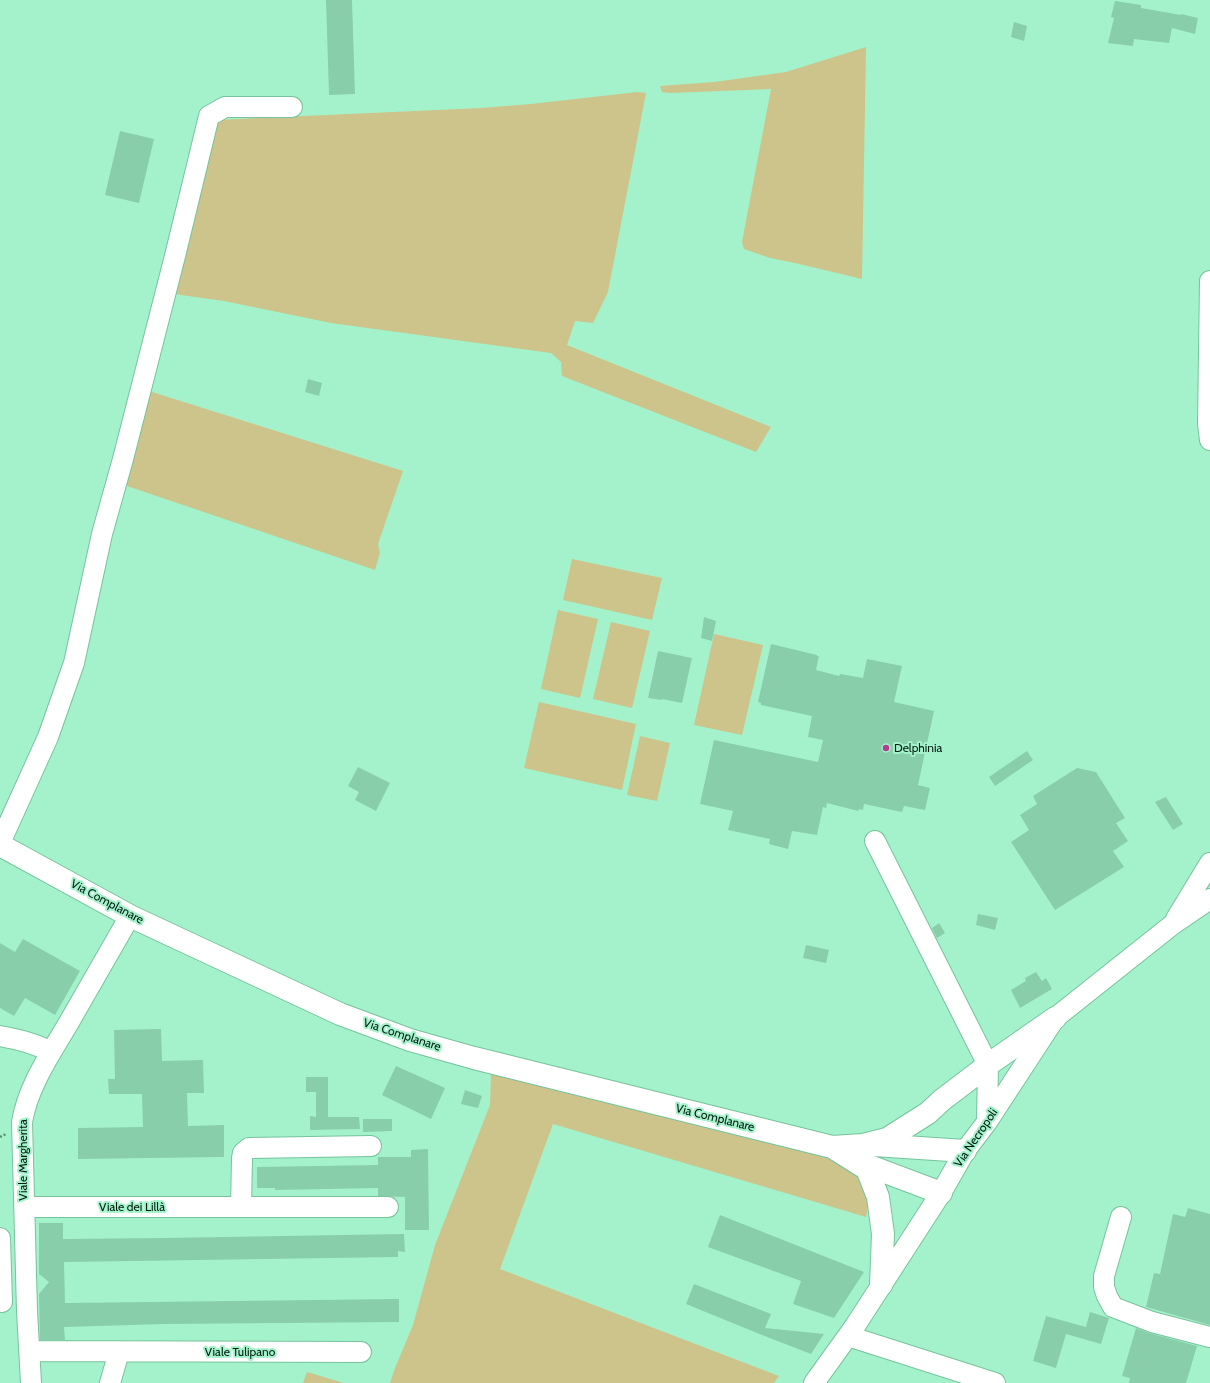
<!DOCTYPE html>
<meta charset="utf-8">
<style>
body{margin:0}
canvas{display:block;background:#a4f2cb}
</style>
<canvas width="1210" height="1383"></canvas>
<script>
const ctx = document.querySelector('canvas').getContext('2d');
ctx.lineJoin = 'round';
function fill(path, color) { ctx.fillStyle = color; ctx.fill(path, 'evenodd'); }
function stroke(path, color, width, dash) { ctx.strokeStyle = color; ctx.lineWidth = width; ctx.lineCap = dash ? 'butt' : 'round'; ctx.setLineDash(dash || []); ctx.stroke(path); }
function drawText(font, color, halo, rows, align = 'center') {
  ctx.font = font + ' Cabin,sans-serif'; ctx.lineWidth = 4; ctx.setLineDash([]); ctx.textBaseline = 'middle'; ctx.strokeStyle = halo; ctx.fillStyle = color; for (const [text, x, y, turn = 0] of rows) {
    ctx.save(); ctx.translate(x, y); ctx.rotate((+turn || 0) * Math.PI / 180); ctx.textAlign = isNaN(turn) ? turn : align; if (halo) ctx.strokeText(text, 0, 0); ctx.fillText(text, 0, 0); ctx.restore();
  }
}
fill(new Path2D(`
 M866,47L862,279L795,263L770,258L744,249L742,242L771,89L670,93L662,92L660,86L714,82L786,72Z
 M637,92L646,93L608,292L593,323L575,321L567,345L771,427L756,452L562,376L561,362L551,353L331,323L224,301L174,294L216,120L481,108L531,104Z
 M149,391L403,471L378,544L380,553L375,570L124,485Z
 M572,559L662,578L652,620L563,600Z
 M558,610L598,619L580,698L541,689Z
 M611,622L650,631L632,708L593,699Z
 M714,634L763,645L742,735L694,725Z
 M539,702L636,724L622,790L524,768Z
 M640,736L670,743L657,801L627,795Z
 M491,1073L840,1160L854,1168L870,1196L866,1217L553,1124L500,1269L779,1376L774,1383H390L395,1368L413,1325L435,1245L490,1105Z
 M307,1372L344,1383H303Z`), '#ccc48a');
fill(new Path2D(`
 M326,0H352L355,94L329,95Z
 M1115,1L1141,5V8L1181,15V14L1198,18L1195,34L1172,28L1169,43L1134,39L1133,46L1108,43L1114,18L1111,17Z
 M1014,22L1027,26L1024,41L1011,37Z
 M120,131L154,139L139,203L105,195Z
 M308,379L322,383L319,396L305,392Z
 M704,617L716,621L712,641L701,638Z
 M771,644L817,655V656H819L816,670L839,676L840,674L863,678L867,659L902,666L894,702L934,711L918,785L930,788L925,810L904,806L902,812L864,804L863,810L859,809L858,811L827,803L826,808L823,807L817,835L792,831L788,849L769,844L770,839L728,830L733,811L700,804L714,740L818,762L823,740L808,737L812,716L761,705V703L758,702Z
 M658,651L692,658L682,703L662,699V700L648,698Z
 M1027,751L1033,760L995,786L989,777Z
 M358,767L390,783L376,811L355,800L359,792L348,786Z
 M1077,768L1096,772L1125,818L1116,823L1128,841L1113,851L1124,867L1055,910L1011,842L1029,830L1020,815L1037,804L1033,796Z
 M1166,797L1183,824L1173,830L1155,802Z
 M978,914L998,918L995,930L976,925Z
 M939,923L945,933L937,938L932,928Z
 M23,939L80,971L55,1015L25,998L14,1016L0,1008V943L15,952Z
 M806,945L829,950L826,963L803,958Z
 M1036,972L1042,981L1046,978L1052,989L1020,1008L1011,990L1026,981L1025,978Z
 M161,1029L162,1061L203,1060L204,1093H187L188,1126L224,1125V1157L78,1159V1128L143,1127L142,1094H109L108,1079H115L114,1030Z
 M396,1066L445,1088L431,1119L382,1095Z
 M306,1077H328V1117H359L360,1129L310,1130V1116L316,1117V1092H306Z
 M465,1090L482,1096L478,1108L461,1104Z
 M363,1119H392V1131L363,1132Z
 M428,1149L429,1230H405V1197L378,1196V1188L275,1190V1188H257V1167L378,1165V1157H411V1150Z
 M1188,1208L1210,1214V1325L1146,1307L1154,1273L1160,1274L1173,1214L1185,1217Z
 M720,1215L864,1272L834,1318L793,1304L801,1281L708,1247Z
 M39,1223H63V1239L163,1238L404,1234L405,1252L398,1251V1257L64,1262L65,1303L399,1299V1322L164,1324L64,1327L65,1340H40L39,1294L49,1282L39,1274Z
 M694,1284L771,1314L765,1328L824,1334L811,1354L762,1335L686,1304Z
 M1090,1312L1109,1318L1101,1344L1066,1334L1056,1368L1033,1361L1046,1316L1086,1327Z
 M1136,1328L1149,1333L1197,1346L1186,1383H1129L1130,1378L1122,1376Z`), '#89ceab');
const minor = new Path2D(`
 M1210,281L1208,424L1210,440
 M875,841L988,1065L987,1122
 M0,843L48,737L74,663L102,534L123,459L175,256L209,116L225,107H292
 M1176,919L1210,863
 M0,1036C18,1039 35,1043 51,1052
 M24,1207H388
 M241,1207L242,1158L243,1153L249,1148L371,1146
 M1121,1217L1104,1276V1287L1107,1296L1113,1307L1152,1322L1210,1337
 M0,1238L2,1302
 M848,1336L995,1383
 M29,1351L361,1352
 M31,1383L27,1311L22,1122C28,1086 50,1055 68,1024C89,988 109,952 130,916
 M110,1383L119,1352
 M814,1383L855,1326L941,1193L965,1151L987,1122L1055,1018L1172,925L1210,899`);
const major = new Path2D(`
 M0,845L130,916L340,1014L410,1040L474,1058L832,1147L867,1169L878,1197L883,1234L881,1285
 M874,1145L965,1151
 M832,1147L863,1145L887,1139L928,1113L942,1100L992,1062L1055,1018
 M856,1161L941,1193`);
stroke(minor, '#76c39d', 22);
stroke(major, '#76c39d', 24);
stroke(new Path2D(`
 M0,1137L6,1134`), '#578d72', 2.5, [2, 2]);
stroke(minor, '#fff', 20);
stroke(major, '#fff', 22);
for (const [x, y, r, color] of [
 [886,748,4,"#b43c91"]
]) { const dot = new Path2D(); dot.arc(x, y, r, 0, 2 * Math.PI); ctx.fillStyle = color; ctx.fill(dot); stroke(dot, '#a4f2cb', 1.5); }
drawText('12px', '#001b0e', '#a4f2cb', [
 ["Delphinia",894,748]
], 'left');
drawText('12px', '#001b0e', '#a4f2cb', [
 ["Via Complanare",107,902,28],
 ["Via Complanare",402,1035,18],
 ["Via Complanare",715,1118,14],
 ["Via Necropoli",976,1138,-56],
 ["Viale Margherita",23,1160,-90],
 ["Viale dei Lillà",132,1207],
 ["Viale Tulipano",240,1352]
]);
</script>
